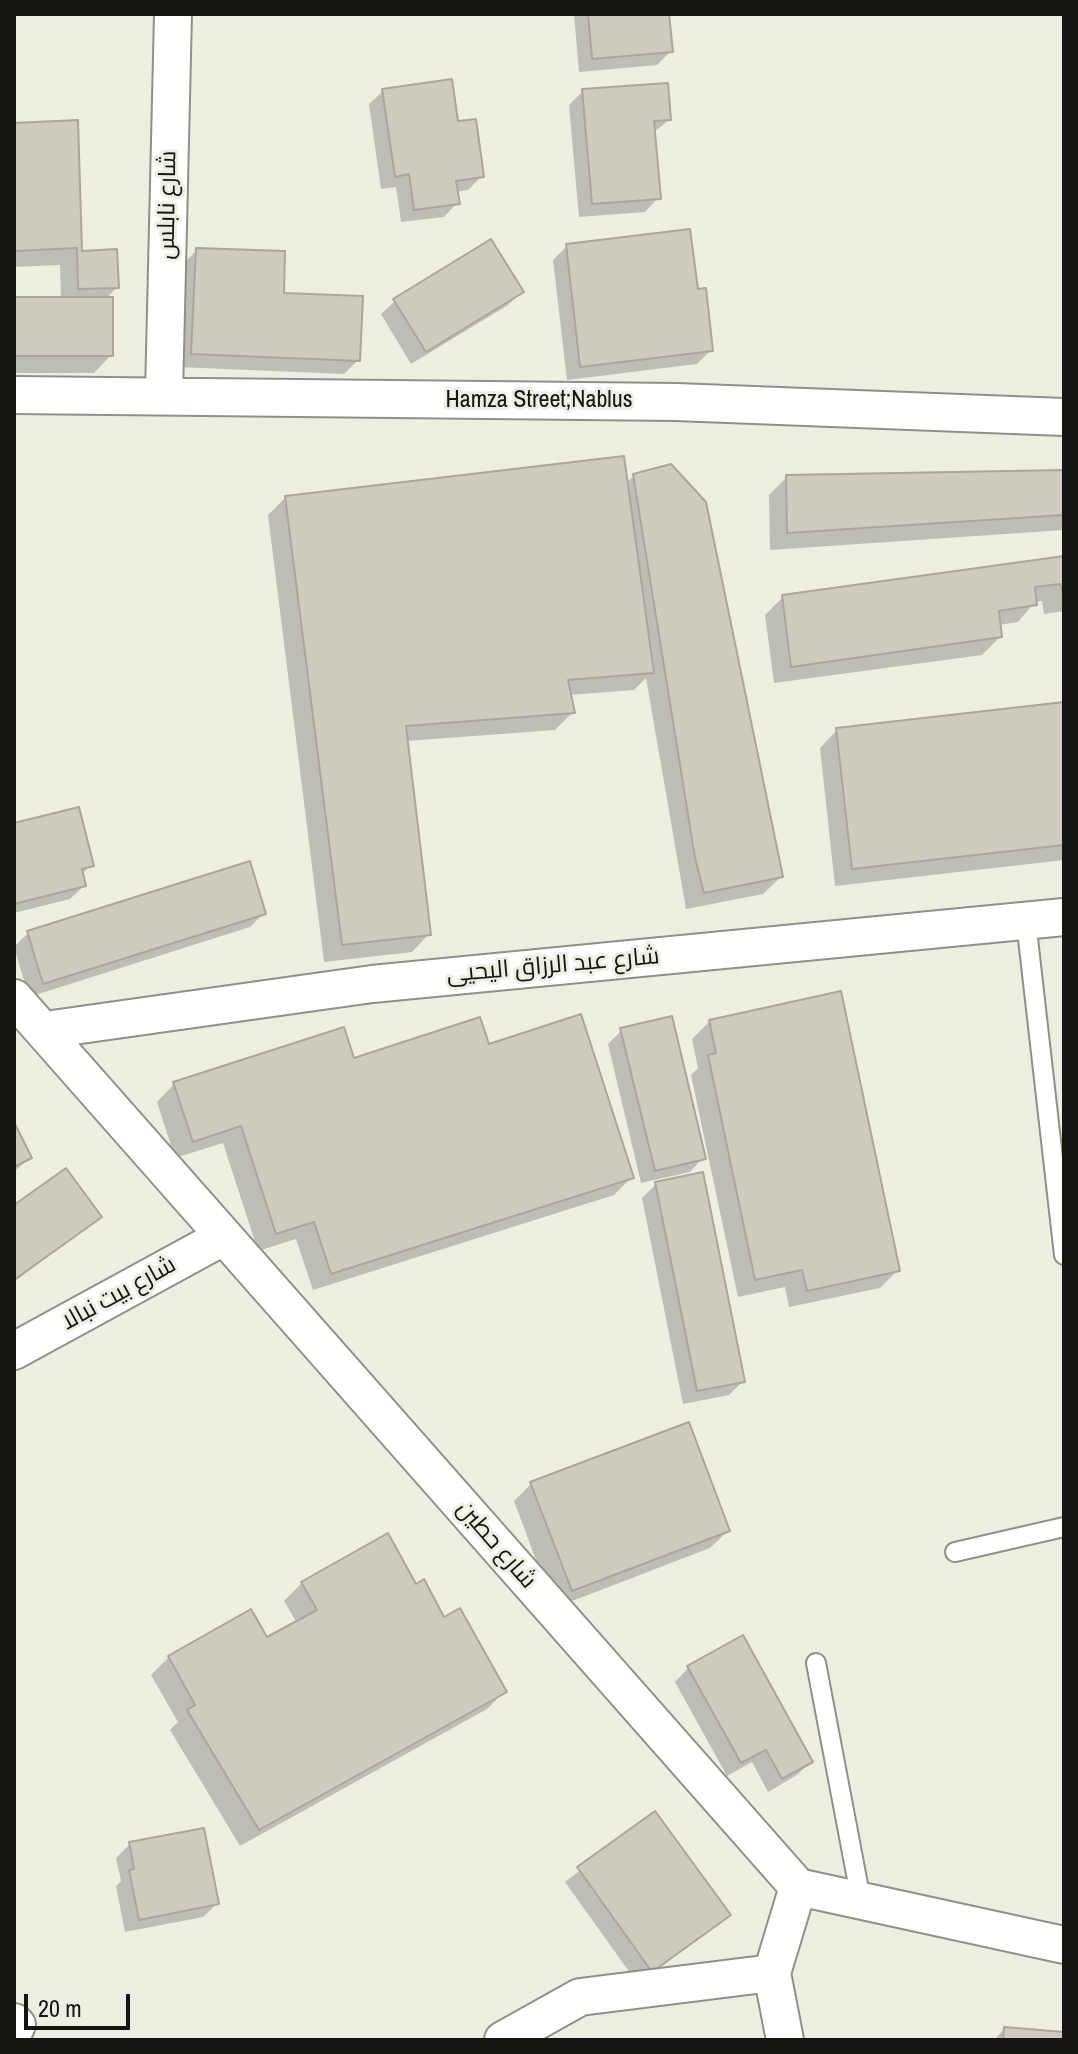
<!DOCTYPE html>
<meta charset="utf-8">
<style>
body{margin:0}
#map{position:relative;width:1078px;height:2054px;overflow:hidden;background:#efeee2;font-family:"Archivo Narrow",sans-serif}
canvas{display:block}
.frame{position:absolute;inset:0;border:16px solid #161512;pointer-events:none}
.scale{position:absolute;left:24px;top:1994px;width:106px;height:36px;box-sizing:border-box;border:4px solid #161512;border-top:0;padding-left:10px;font-size:24px;line-height:28px;white-space:nowrap;color:#161512;-webkit-text-stroke:6px #efeee2;paint-order:stroke}
</style>
<div id="map">
<canvas width="1078" height="2054"></canvas>
<div class="frame"></div>
<div class="scale">20 m</div>
</div>
<script>
const ctx = document.querySelector('canvas').getContext('2d');
ctx.lineJoin = 'round';
function fill(path, color) { ctx.fillStyle = color; ctx.fill(path, 'evenodd'); }
function stroke(path, color, width, dash) { ctx.strokeStyle = color; ctx.lineWidth = width; ctx.lineCap = dash ? 'butt' : 'round'; ctx.setLineDash(dash || []); ctx.stroke(path); }
function drawText(font, color, halo, rows, align = 'center') {
  ctx.font = font + ' "Archivo Narrow",Cairo,sans-serif'; ctx.lineWidth = 6; ctx.setLineDash([]); ctx.textBaseline = 'middle'; ctx.strokeStyle = halo; ctx.fillStyle = color; for (const [text, x, y, turn = 0] of rows) {
    ctx.save(); ctx.translate(x, y); ctx.rotate((+turn || 0) * Math.PI / 180); ctx.textAlign = isNaN(turn) ? turn : align; if (halo) ctx.strokeText(text, 0, 0); ctx.fillText(text, 0, 0); ctx.restore();
  }
}
fill(new Path2D(`
 M574,14H667L671,51L657,65L579,72Z
 M383,91L457,123L482,176L468,190L456,192L457,203L444,217L401,222L396,187L381,189L369,104Z
 M583,91L669,120L653,133L658,198L645,212L579,217L569,105Z
 M14,125L80,253L117,287L106,299L111,355L94,373H14V299H61L60,265L14,267Z
 M567,246L696,291L711,350L697,364L567,380L553,260Z
 M197,250L282,295L358,360L344,374L178,367L183,264Z
 M521,292L508,305L411,364L381,314L395,301Z
 M1064,472V530L770,550L769,495L787,477Z
 M634,476L781,877L763,894L686,909L646,678L634,690L569,695L573,712L555,730L406,741L429,934L412,952L324,962L268,515L286,497L626,483Z
 M1064,558V611L1044,614L1042,601L1035,602L1018,622L999,625L1000,637L982,655L774,683L765,615L783,597Z
 M1064,704V860L835,886L820,748L837,730Z
 M14,825L91,865L81,875L84,886L70,899L14,913Z
 M264,913L250,927L29,997L14,947L28,933Z
 M710,1021L898,1270L880,1288L789,1307L785,1287L738,1297L691,1075L698,1068L692,1039Z
 M622,1030L703,1158L690,1172L641,1183L608,1044Z
 M488,1047L632,1177L614,1195L313,1290L296,1239L258,1251L223,1143L175,1158L157,1102L174,1084Z
 M14,1126L29,1158L14,1172Z
 M656,1184L743,1381L729,1395L683,1404L642,1198Z
 M14,1208L99,1217L14,1282Z
 M531,1484L728,1531L710,1548L554,1608L514,1501Z
 M302,1583L415,1586L504,1692L487,1709L240,1846L170,1730L178,1722L151,1675L169,1657L266,1640L297,1623L284,1601Z
 M688,1668L810,1762L797,1775L768,1792L752,1762L727,1776L675,1682Z
 M655,1814L728,1915L638,1984L565,1882Z
 M130,1844L217,1904L203,1917L125,1932L116,1886L121,1881L116,1858Z
 M1004,2029L1064,2034V2040H994Z`), '#0003');
const building = new Path2D(`
 M588,14H669L673,52L592,59Z
 M452,79L458,121L476,119L484,177L456,181L460,204L414,210L409,174L395,177L382,89Z
 M668,83L671,120L654,121L661,199L592,204L582,89Z
 M78,120L82,251L117,249L119,288L78,289L77,248L14,251V123Z
 M690,229L698,289L706,288L713,351L580,367L566,244Z
 M491,239L524,292L426,352L393,299Z
 M196,248L285,251L284,293L363,296L360,361L191,354Z
 M14,297H113V356H14Z
 M624,456L654,673L568,680L575,713L406,726L431,935L342,945L285,496Z
 M671,464L706,502L783,877L704,893L695,858L633,474Z
 M1064,470V515L787,533L786,475Z
 M1064,556V597L1060,584L1035,587L1037,605L999,611L1002,637L791,667L782,595Z
 M1064,702V845L852,869L836,728Z
 M79,807L94,866L82,869L86,886L14,904V823Z
 M250,861L266,914L43,984L27,931Z
 M841,991L900,1271L807,1291L802,1270L755,1280L708,1055L716,1053L709,1020Z
 M581,1014L634,1178L331,1274L314,1222L276,1234L241,1126L193,1142L173,1082L344,1027L354,1058L480,1017L489,1044Z
 M672,1016L706,1159L655,1171L620,1028Z
 M14,1122L32,1158L14,1167Z
 M66,1168L102,1217L14,1280V1205Z
 M703,1172L745,1382L697,1391L655,1182Z
 M689,1422L730,1531L572,1591L530,1482Z
 M388,1533L416,1584L424,1579L444,1617L460,1608L507,1692L259,1830L187,1710L195,1705L168,1656L251,1609L267,1637L317,1610L301,1582Z
 M743,1635L813,1762L782,1779L766,1750L741,1763L687,1666Z
 M655,1811L731,1915L652,1972L577,1867Z
 M204,1828L219,1904L139,1920L129,1870L134,1869L129,1842Z
 M1004,2027L1064,2032V2040H1003Z`);
fill(building, '#ceccc1');
stroke(building, '#a9a79d', 2);
const service = new Path2D(`
 M1026,921L1064,1255
 M955,1552L1064,1527
 M816,1663L861,1900`);
const minor = new Path2D(`
 M14,395L676,402L1064,417
 M164,395L173,14
 M14,998L798,1887L1064,1945
 M45,1030L372,984L1064,917
 M14,1351L223,1237
 M14,2022L17,2025L14,2031
 M503,2040L580,1997L772,1973
 M785,2040L772,1973L798,1887`);
stroke(service, '#919085', 22);
stroke(minor, '#919085', 40);
stroke(service, '#fff', 18);
stroke(minor, '#fff', 36);
drawText('24px', '#161512', '#efeee2', [
 ["شارع نابلس",168,205,-89],
 ["Hamza Street;Nablus",539,401],
 ["شارع عبد الرزاق اليحيى",553,966,-5],
 ["شارع بيت نبالا",119,1294,-29],
 ["شارع حطين",496,1545,49]
]);
</script>
